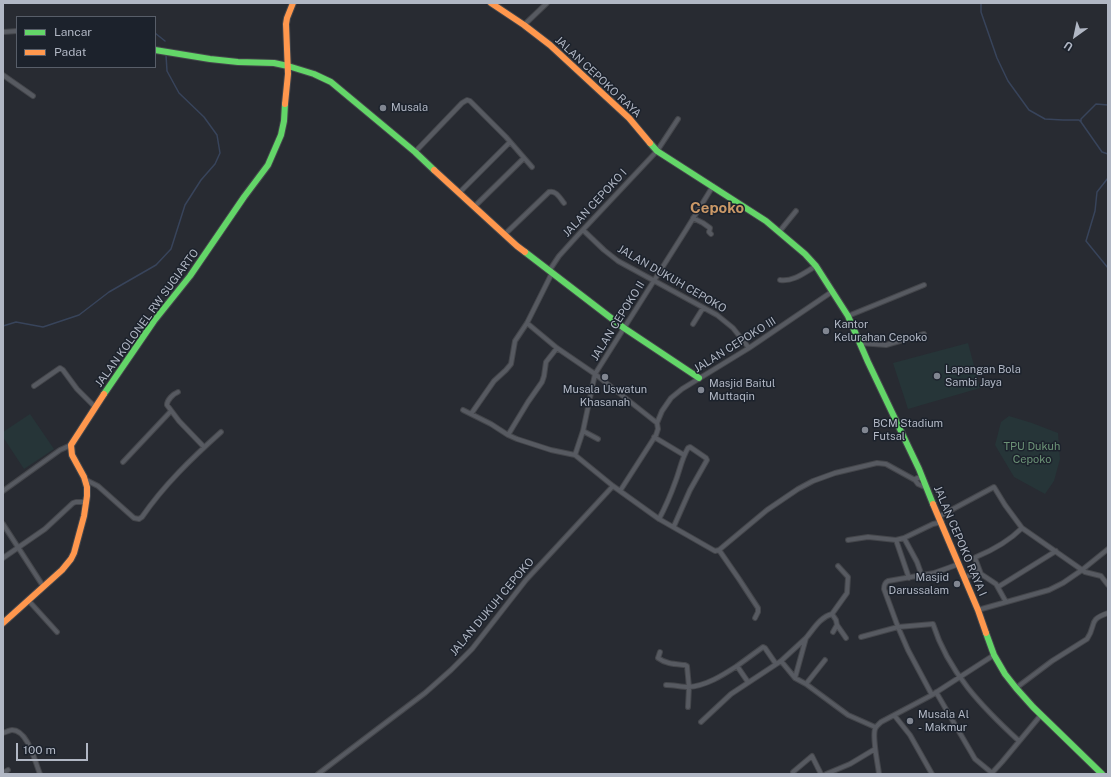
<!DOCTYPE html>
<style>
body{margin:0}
#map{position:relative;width:1111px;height:777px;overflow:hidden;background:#282b32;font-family:"Public Sans",sans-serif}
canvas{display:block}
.frame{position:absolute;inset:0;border:4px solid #b1b7c4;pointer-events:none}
.legend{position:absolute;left:16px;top:16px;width:140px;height:52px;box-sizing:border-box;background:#1c222c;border:1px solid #585e69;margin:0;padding:5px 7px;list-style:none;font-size:12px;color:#b1b7c4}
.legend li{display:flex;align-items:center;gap:8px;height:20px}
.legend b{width:20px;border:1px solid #585e69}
.north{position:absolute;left:1055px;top:16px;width:40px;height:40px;-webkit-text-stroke:3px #1c222c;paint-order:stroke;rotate:213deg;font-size:11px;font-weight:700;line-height:16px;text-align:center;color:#b1b7c4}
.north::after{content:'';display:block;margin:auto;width:14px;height:18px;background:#b1b7c4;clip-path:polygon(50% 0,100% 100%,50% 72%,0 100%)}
.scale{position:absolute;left:16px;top:743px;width:72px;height:18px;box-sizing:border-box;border:2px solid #b1b7c4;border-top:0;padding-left:5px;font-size:12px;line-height:14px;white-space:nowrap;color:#b1b7c4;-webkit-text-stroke:3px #1c222c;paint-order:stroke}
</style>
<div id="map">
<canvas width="1111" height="777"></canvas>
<div class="frame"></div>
<ul class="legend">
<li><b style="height:5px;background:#63d668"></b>Lancar</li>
<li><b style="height:5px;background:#ff974d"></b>Padat</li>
</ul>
<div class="north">U</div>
<div class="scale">100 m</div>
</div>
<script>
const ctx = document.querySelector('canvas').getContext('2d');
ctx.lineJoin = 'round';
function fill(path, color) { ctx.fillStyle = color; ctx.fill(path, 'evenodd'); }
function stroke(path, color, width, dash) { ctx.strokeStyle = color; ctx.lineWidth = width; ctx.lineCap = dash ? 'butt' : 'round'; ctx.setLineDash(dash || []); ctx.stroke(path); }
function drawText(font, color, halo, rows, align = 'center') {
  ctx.font = font + ' "Public Sans",sans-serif'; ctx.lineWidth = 3; ctx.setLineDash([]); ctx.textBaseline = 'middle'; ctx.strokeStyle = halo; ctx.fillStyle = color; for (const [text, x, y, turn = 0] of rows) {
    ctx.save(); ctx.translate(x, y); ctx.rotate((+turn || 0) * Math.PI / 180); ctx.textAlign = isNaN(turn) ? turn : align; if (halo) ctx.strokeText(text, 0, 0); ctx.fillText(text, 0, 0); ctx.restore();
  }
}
fill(new Path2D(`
 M968,343L980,388L908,409L893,363Z
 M30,414L54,449L24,469L3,437V432Z
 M1009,416L1032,423L1058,433L1060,459L1054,481L1045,494L1014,477L995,445L1001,422Z`), '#263538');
stroke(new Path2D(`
 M981,3V12L997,58L1008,81L1029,110L1045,119L1063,120H1079L1081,122L1102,152L1108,154
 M155,33L165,41
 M1081,122V119L1096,104L1108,105
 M1108,178L1097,192L1095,211L1086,241L1108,268
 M3,326L16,322L43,327L79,315L109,292L156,265L171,249L185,205L201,180L215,164L220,153L217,135L204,117L179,93L167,71L166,55`), '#38445b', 1.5);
const street = new Path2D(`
 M524,25L547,3
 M3,32L17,31
 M3,75L33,96
 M415,152L462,103L467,100L470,101L506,137L532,167
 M459,193L510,142
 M474,207L524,158
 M693,218L703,223L710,228L709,232L711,234
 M583,230L604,250L618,261L717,315L733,328L749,348
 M779,232L796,211
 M504,235L549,192C556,190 560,198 564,203
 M549,271L559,256L578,235L657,151L678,119
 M780,280C794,282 805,272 816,266
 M848,316L924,285
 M527,323L557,348L595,374L657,423
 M693,324L703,308
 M860,343L886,345L924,334
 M34,386L60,368L63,370L77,389L95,407
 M178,392C173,394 167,400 167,405L179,421L204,447
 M463,410L491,424L508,435L517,439L551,450L575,455L613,486L659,519L715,551L719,550L767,510L798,489L813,481L835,473L877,463L886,464L915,480L917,478H922
 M471,414L494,381L506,370L511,364L515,341L527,323L552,273
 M657,423L662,411L671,398L682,389L749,348L833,291
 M583,431L598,439
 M508,435L528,402L542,382L544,376L546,362L557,348
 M654,437L684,455
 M575,455L583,431L595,374L686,230L713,186
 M123,462L171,411
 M86,480L98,486L134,518L139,519L142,517C164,485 192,458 221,432
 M915,480L918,484L927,488
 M3,491L60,450L71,445
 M620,491L656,435L658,429L657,423
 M940,516L994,487L1005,505L1022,528L1085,572L1101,576L1108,585
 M659,519C666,506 671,494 676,480C680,469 682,458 688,448L690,447L706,458L707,460L690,490L674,526
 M3,524L43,586
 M904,538L917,562L922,576
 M848,540L868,537L896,540L904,538L933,524L942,522
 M896,540L909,578
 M719,550L739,579L758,608V612L755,618
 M3,558L45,529L73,503L76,502H86
 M964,578L979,571
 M998,587L1056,551
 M28,600L57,632
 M1006,602L996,584L981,574L975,558L976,557C993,550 1009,541 1022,528
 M978,610L1049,590L1063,583L1082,570L1108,549
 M832,614L836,620L837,625L846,638
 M833,632L837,625
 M861,637L898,627L933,624C948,672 983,708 1019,741
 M806,638C813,630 820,617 832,614L847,593L848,577L838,566
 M660,652L658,658C666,664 675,664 685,665L687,666L689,687L688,707
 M825,660L806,684L848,715L875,727
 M781,661L795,678
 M737,666L763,647L765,648L776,664
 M666,685C674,685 681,687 688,687C706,686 723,675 737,666L748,682
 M1016,688L1052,661L1087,639C1097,625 1087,620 1108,613
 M936,692L975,759L992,773
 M932,695L908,650L898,627L884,589C884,586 884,583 888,581L934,573L959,564
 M894,715L910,735L932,774
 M701,722L731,694L781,661L806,638L795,678L806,684
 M3,733C6,732 10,730 12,730C28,730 35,762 40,774
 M793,772L812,756L821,774
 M3,773L8,770
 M318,774L425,693L451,670L472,649L526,580L613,486
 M826,774L850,764L875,749
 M879,774C878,764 872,738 875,729C876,726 879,724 881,722L932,695L994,655
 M991,774L1002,762L1041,715`);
const fast = new Path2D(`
 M155,50L210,59L238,62L274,63L288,66L314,74L331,82L415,152L434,170
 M650,143L657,151L766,221L805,254L816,266L848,316L868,362L919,469L933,504
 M525,252L624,328L699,378
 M104,394L154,321L190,276L244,197L268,165L281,135L284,121L285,104
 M986,633L994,655L1005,674L1016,688L1033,707L1102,774`);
const slow = new Path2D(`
 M491,3L524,25L550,45L629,118L650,143
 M285,104L288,74L286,24L287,18L293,3
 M434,170L517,246L525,252
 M933,504L978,610L986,633
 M3,623L62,570L71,559L74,553L84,516L87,496V487L84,477L72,455L71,445L104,394`);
stroke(street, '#44464b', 6);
stroke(fast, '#44464b', 8);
stroke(slow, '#44464b', 8);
stroke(street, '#575a61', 4);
stroke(fast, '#63d668', 6);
stroke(slow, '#ff974d', 6);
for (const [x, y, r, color] of [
 [383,108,4,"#818691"],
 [826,331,4,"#818691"],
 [937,376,4,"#818691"],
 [605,377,4,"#818691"],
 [701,390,4,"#818691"],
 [865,430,4,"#818691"],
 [957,584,4,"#818691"],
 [910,721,4,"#818691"]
]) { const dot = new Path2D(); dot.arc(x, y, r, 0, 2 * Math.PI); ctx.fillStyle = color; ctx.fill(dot); stroke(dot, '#1c222c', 1.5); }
drawText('11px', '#b1b7c4', '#1c222c', [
 ["JALAN CEPOKO RAYA",598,77,43],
 ["JALAN CEPOKO I",595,203,-47],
 ["JALAN DUKUH CEPOKO",672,279,30],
 ["JALAN KOLONEL RW SUGIARTO",147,318,-54],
 ["JALAN CEPOKO II",618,321,-58],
 ["JALAN CEPOKO III",735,345,-32],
 ["JALAN CEPOKO RAYA I",960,541,67],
 ["JALAN DUKUH CEPOKO",492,607,-50]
]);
drawText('11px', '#b1b7c4', '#1c222c', [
 ["Musala",391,108],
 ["Kantor",834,325],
 ["Kelurahan Cepoko",834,338],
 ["Lapangan Bola",945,370],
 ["Sambi Jaya",945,383],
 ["Masjid Baitul",709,384],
 ["Muttaqin",709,397],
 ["Musala Uswatun",605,390,"center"],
 ["Khasanah",605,403,"center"],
 ["BCM Stadium",873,424],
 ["Futsal",873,437],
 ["Masjid",949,578,"right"],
 ["Darussalam",949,591,"right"],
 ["Musala Al",918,715],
 ["- Makmur",918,728]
], 'left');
drawText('11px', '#6b9276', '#1c222c', [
 ["TPU Dukuh",1032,447],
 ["Cepoko",1032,460]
]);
drawText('bold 15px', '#ca9867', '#1c222c', [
 ["Cepoko",717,208]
]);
</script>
